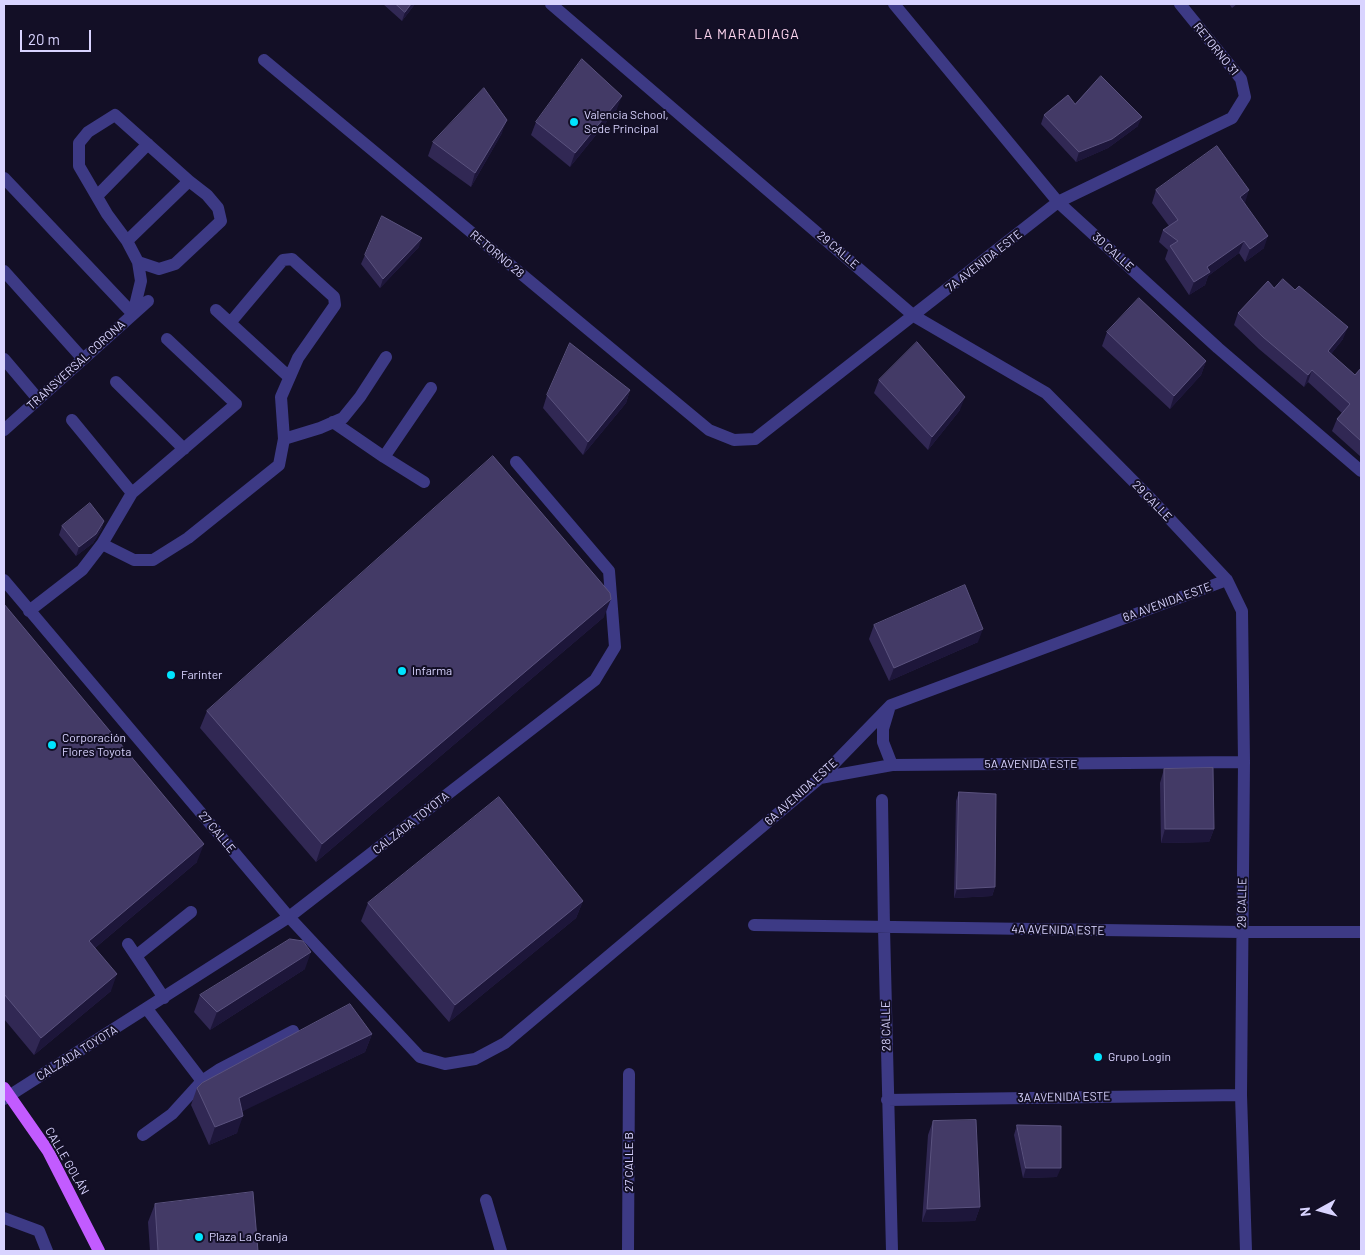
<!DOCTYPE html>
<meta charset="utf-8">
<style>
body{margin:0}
#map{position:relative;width:1365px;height:1255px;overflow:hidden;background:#130f26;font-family:Barlow,sans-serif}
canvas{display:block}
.frame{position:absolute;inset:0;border:5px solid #d9d4ff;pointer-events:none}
.north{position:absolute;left:1295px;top:1185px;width:50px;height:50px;-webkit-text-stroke:4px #130f26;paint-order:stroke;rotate:263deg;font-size:14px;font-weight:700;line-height:20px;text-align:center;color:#d9d4ff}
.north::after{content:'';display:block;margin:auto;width:18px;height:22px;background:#d9d4ff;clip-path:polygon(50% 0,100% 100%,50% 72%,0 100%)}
.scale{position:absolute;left:20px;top:30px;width:71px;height:22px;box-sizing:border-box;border:2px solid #d9d4ff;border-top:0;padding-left:6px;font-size:15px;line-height:18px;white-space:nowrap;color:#d9d4ff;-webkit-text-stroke:4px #130f26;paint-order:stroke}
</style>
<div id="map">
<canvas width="1365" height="1255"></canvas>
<div class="frame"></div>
<div class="north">N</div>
<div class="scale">20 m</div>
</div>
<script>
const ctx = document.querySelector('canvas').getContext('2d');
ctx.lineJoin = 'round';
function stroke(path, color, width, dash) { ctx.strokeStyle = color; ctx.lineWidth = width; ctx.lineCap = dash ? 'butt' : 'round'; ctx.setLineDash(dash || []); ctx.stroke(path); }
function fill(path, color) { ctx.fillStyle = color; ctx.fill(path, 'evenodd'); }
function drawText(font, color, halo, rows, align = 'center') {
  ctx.font = font + ' Barlow,sans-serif'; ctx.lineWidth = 4; ctx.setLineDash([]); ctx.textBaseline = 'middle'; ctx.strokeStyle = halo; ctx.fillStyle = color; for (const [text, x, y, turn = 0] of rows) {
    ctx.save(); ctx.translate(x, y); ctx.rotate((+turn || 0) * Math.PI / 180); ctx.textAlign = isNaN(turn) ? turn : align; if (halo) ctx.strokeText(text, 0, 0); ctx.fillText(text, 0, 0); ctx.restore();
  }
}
stroke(new Path2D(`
 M551,4L914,316L1046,393L1151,499L1227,580L1242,611L1244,762L1241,1095L1246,1251
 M894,4L1058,202L1218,348L1361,471
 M264,60L709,430L734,440L755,439L1058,202L1232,118L1245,97L1241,79L1180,4
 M4,178L133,314L141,281L138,262L127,241L107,214L79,166V143L88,132L115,115L189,181L207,195L218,208L221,221L175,264L159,269L138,262
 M97,196L148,144
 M127,241L189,181
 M4,271L83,359
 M216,310L289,377
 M4,359L38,399
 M116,382L184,449
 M72,420L132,493
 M333,422L384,457L424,482
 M4,430L148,301
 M284,439L320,428L343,418L360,397L386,357
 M384,457L431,388
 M102,544L132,493L236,404L167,339
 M4,580L289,917L420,1057L445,1064L475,1059L505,1043L820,778L891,705L1227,580
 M29,611L82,570L102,544L134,560H153L188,538L279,465L284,439L281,397L298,358L335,305L334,297L292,259L283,260L230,323
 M889,709L883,729V742L892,765
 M820,778L892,765L1244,762
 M882,800L884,928L892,1251
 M754,925L1241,932H1361
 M128,944L164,998
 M136,956L191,912
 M147,1009L202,1081L220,1069L293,1031
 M4,1099L289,917L595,680L615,647L609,571L516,462
 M887,1100L1241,1095
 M143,1135L172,1114L202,1081
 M486,1200L501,1251
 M4,1218L39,1231L47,1251
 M628,1251L629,1074`), '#3d3a85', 12);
stroke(new Path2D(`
 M4,1088L48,1151L99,1251`), '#c25bff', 12);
fill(new Path2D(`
 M383,4H415L402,21Z
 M1229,4H1237L1232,8Z
 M1075,104L1138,126L1108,148L1076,162L1041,124L1044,115Z
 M617,109L570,167L531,135L536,122Z
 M502,133L471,187L428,156L433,142Z
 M1156,190L1245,203L1264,248L1245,262L1239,253L1208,276L1205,285L1189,295L1165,259L1168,250L1159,242L1163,230L1169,226L1152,203Z
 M419,247L380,288L361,264L365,255Z
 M1274,288L1343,339L1331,354L1355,375L1361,368V457L1332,431L1337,419L1342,413L1308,382L1304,387L1259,349L1234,325L1238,313Z
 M1107,332L1206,361L1201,375L1170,409L1102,346Z
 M879,380L960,410L928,450L874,393Z
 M630,390L626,403L583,455L543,408L547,395Z
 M104,521L101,530L93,543L76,556L59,535L62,526Z
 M4,604L197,862L95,948L111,991L34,1055L4,1019Z
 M604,617L316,862L200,728L207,711Z
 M874,625L978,642L889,681L869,639Z
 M1164,769L1214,829L1209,842L1161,843L1160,783Z
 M959,792L995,887L992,896L954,898L956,801Z
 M583,901L576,918L449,1022L361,921L368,903Z
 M305,969L210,1030L194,1012L200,995Z
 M372,1034L365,1052L242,1111L237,1133L209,1145L191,1105L197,1088Z
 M933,1121L980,1207L975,1221L922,1222L928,1135Z
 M1017,1125L1057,1177L1023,1178L1014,1135Z
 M155,1204L258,1251H150L148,1222Z`), '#312854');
fill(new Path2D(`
 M411,4H415L402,21L405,12Z
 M622,96L617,109L570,167L575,153Z
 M1142,117L1138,126L1108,148L1076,162L1079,152Z
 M507,120L502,133L471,187L475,173Z
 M1249,190L1245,203L1240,197Z
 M1268,236L1264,248L1245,262L1250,249Z
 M422,238L419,247L380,288L383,279Z
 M1244,241L1239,253L1208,276L1205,285L1189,295L1194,282L1207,267Z
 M1348,327L1343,339L1324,363L1328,351Z
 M1206,361L1201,375L1170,409L1174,396Z
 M1312,370L1308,382L1304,387L1308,375Z
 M630,390L626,403L583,455L588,442Z
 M965,397L960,410L928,450L932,437Z
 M104,521L101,530L93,543L76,556L79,547Z
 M611,599L604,617L316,862L322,844Z
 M983,629L978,642L889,681L894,668Z
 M1165,829H1214L1209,842L1161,843Z
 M204,844L197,862L83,958L89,941Z
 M995,887L992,896L954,898L957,889Z
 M583,901L576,918L449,1022L455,1005Z
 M311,952L305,969L210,1030L217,1012Z
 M117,974L111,991L34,1055L41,1038Z
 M372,1034L365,1052L233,1116L239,1098Z
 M243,1116L237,1133L209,1145L215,1127Z
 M1026,1168H1061L1057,1177L1023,1178Z
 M980,1207L975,1221L922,1222L927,1209Z`), '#1d163a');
const building = new Path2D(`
 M396,4H411L405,12Z
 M582,59L622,96L575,153L536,122Z
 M1101,76L1142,117L1112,139L1079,152L1044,115L1068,95L1075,104Z
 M484,88L507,120L475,173L433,142Z
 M1217,146L1249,190L1240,197L1268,236L1250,249L1244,241L1207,267L1210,272L1194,282L1170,246L1178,241L1163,230L1178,220L1156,190Z
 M382,216L422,238L383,279L365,255Z
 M1283,279L1295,290L1299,286L1348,327L1328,351L1355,375L1361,368V441L1337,419L1350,404L1312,370L1308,375L1263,337L1238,313L1268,281L1274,288Z
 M1139,298L1206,361L1174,396L1107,332Z
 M917,342L965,397L932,437L879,380Z
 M570,343L630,390L588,442L547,395Z
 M493,456L610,593L611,599L322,844L207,711Z
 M90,503L104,521L96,534L79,547L62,526Z
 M965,585L983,629L894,668L874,625Z
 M4,604L204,844L89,941L117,974L41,1038L4,994Z
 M1213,768L1214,829H1165L1164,769Z
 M959,792L996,794L995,887L957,889Z
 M499,797L583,901L455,1005L368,903Z
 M290,939L303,941L311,952L217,1012L200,995Z
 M350,1004L372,1034L239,1098L243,1116L215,1127L197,1088L202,1083Z
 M976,1120L980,1207L927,1209L933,1121Z
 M1017,1125L1061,1126V1168H1026Z
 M253,1192L258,1251H158L155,1204Z`);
fill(building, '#433a66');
stroke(building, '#5a527e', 1);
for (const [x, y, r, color] of [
 [574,122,5,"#00e5ff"],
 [402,671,5,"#00e5ff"],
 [171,675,5,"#00e5ff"],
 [52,745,5,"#00e5ff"],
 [1098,1057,5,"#00e5ff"],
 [199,1237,5,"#00e5ff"]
]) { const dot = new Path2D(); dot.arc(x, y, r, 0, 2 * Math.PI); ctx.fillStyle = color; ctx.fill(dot); stroke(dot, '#130f26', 2); }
drawText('12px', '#d9d4ff', '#130f26', [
 ["RETORNO 31",1216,49,51],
 ["29 CALLE",838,250,41],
 ["30 CALLE",1113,252,42],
 ["RETORNO 28",497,254,40],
 ["7A AVENIDA ESTE",984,261,-38],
 ["TRANSVERSAL CORONA",76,365,-42],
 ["29 CALLE",1152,501,46],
 ["6A AVENIDA ESTE",1167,602,-20],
 ["5A AVENIDA ESTE",1031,764],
 ["6A AVENIDA ESTE",801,792,-42],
 ["CALZADA TOYOTA",411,823,-38],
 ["27 CALLE",217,832,50],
 ["29 CALLE",1242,903,-89],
 ["4A AVENIDA ESTE",1058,930,1],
 ["28 CALLE",886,1026,-91],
 ["CALZADA TOYOTA",77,1053,-32],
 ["3A AVENIDA ESTE",1064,1097,-1],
 ["CALLE GOLÁN",67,1161,60],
 ["27 CALLE B",629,1162,-90]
]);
drawText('12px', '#d9d4ff', '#130f26', [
 ["Valencia School,",584,115],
 ["Sede Principal",584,129],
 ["Infarma",412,671],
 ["Farinter",181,675],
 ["Corporación",62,738],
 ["Flores Toyota",62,752],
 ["Grupo Login",1108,1057],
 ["Plaza La Granja",209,1237]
], 'left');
ctx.letterSpacing = '1px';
drawText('14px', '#ffd6f0', '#130f26', [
 ["LA MARADIAGA",747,34]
]);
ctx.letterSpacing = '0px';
</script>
